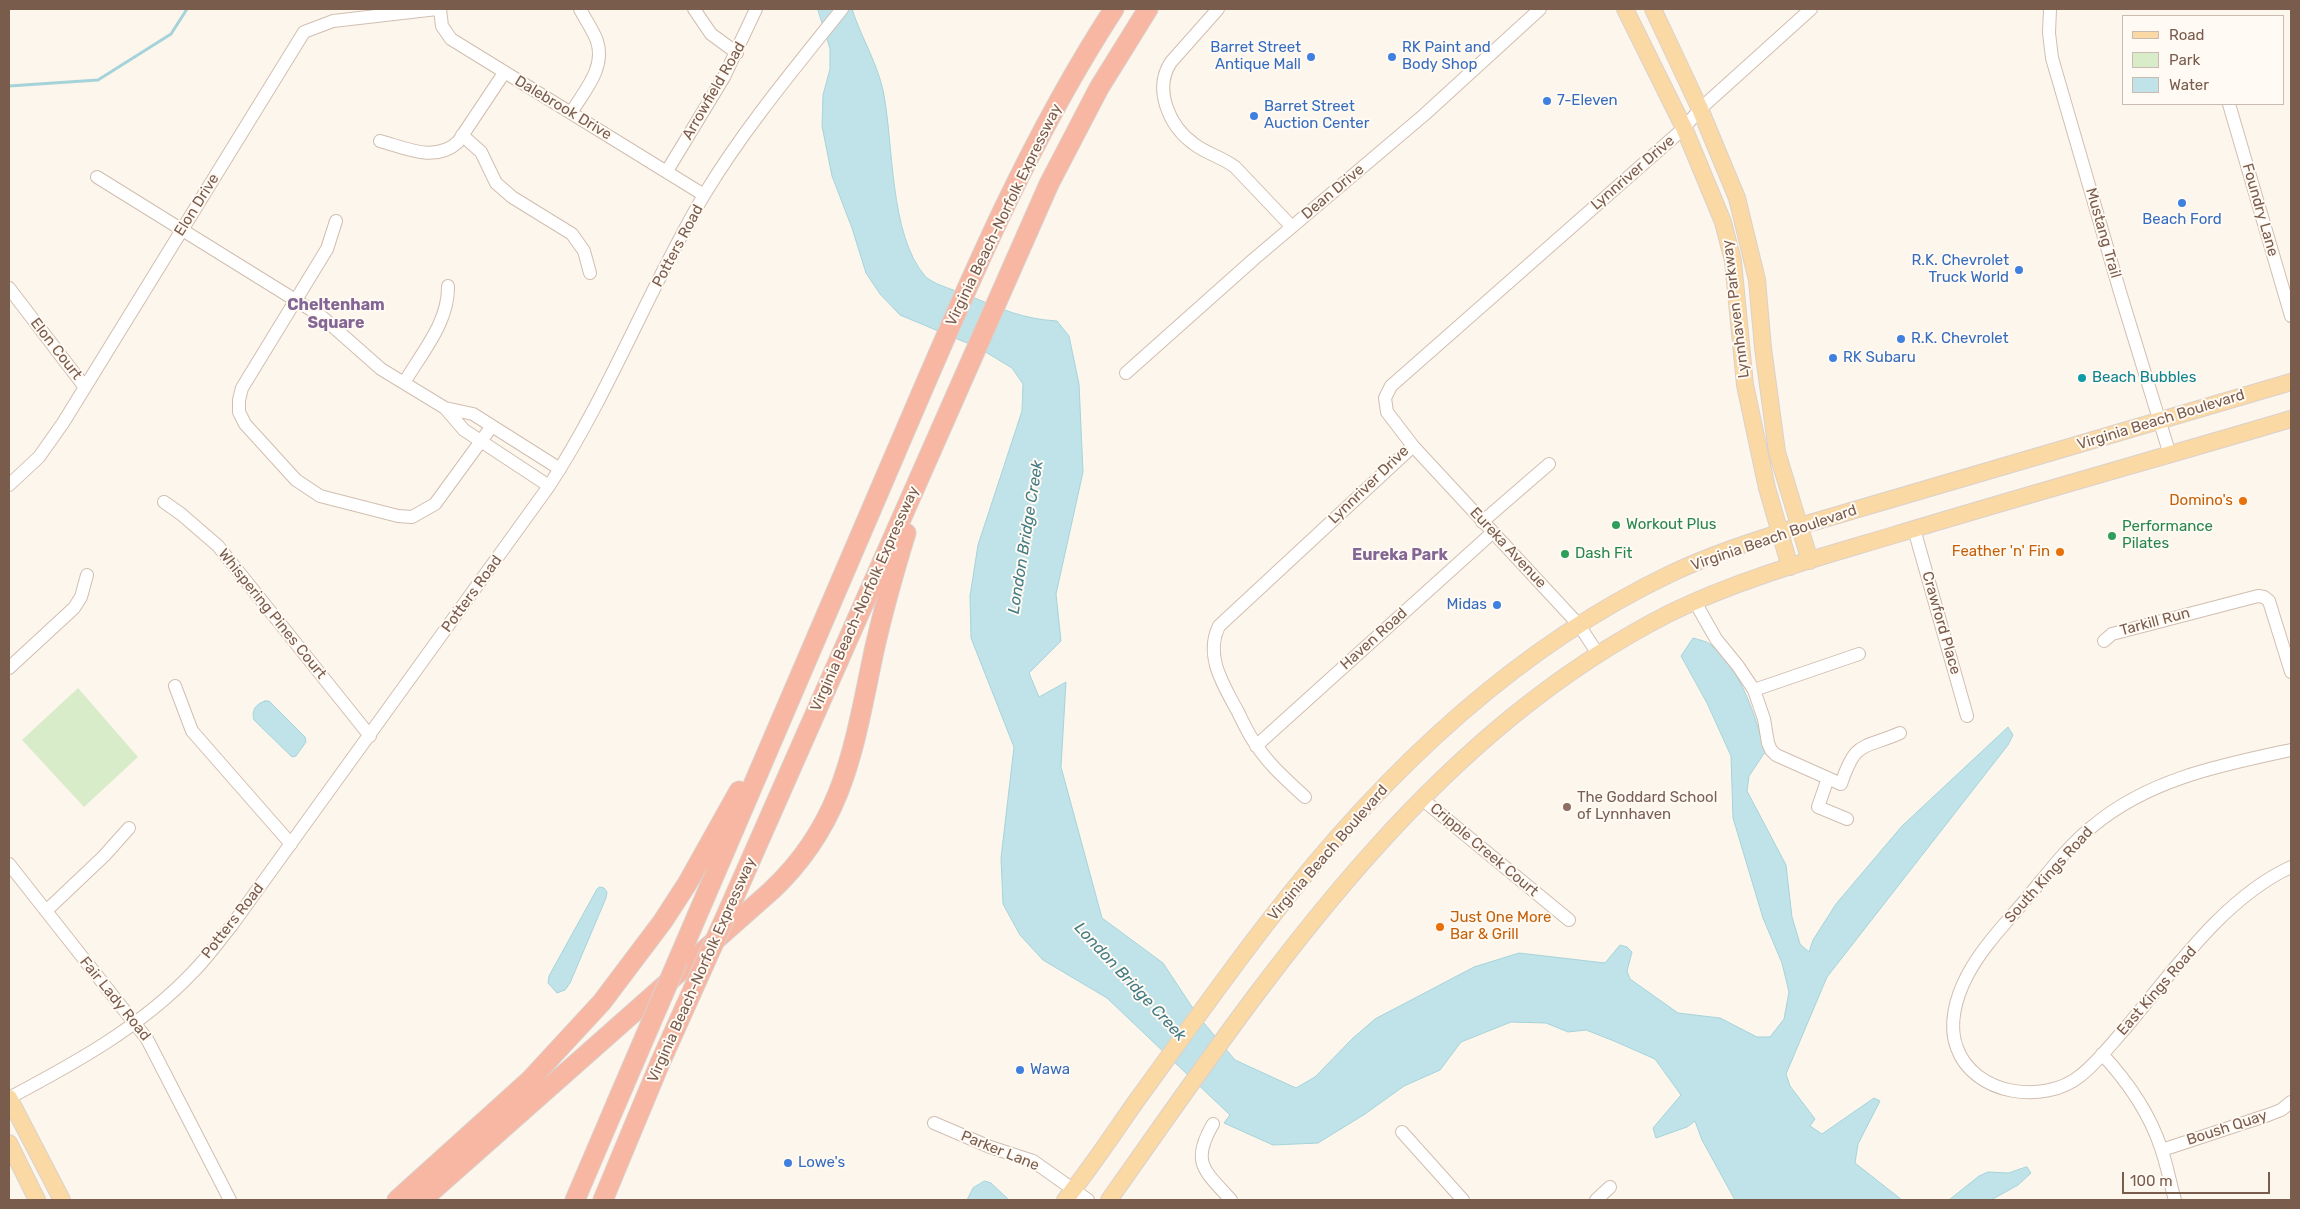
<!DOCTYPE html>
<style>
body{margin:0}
#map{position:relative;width:2300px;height:1209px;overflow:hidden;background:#fdf6ec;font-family:Rubik,sans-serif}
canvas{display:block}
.frame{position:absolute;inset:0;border:10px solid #7a5c4d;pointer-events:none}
.legend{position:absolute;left:2122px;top:15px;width:162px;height:90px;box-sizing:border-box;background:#fffaf3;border:1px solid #cabbb1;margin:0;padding:6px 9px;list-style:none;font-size:15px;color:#7a5c4d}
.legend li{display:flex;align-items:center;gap:10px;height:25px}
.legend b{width:25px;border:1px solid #cabbb1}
.scale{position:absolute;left:2122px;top:1172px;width:148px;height:22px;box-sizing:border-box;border:2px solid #7a5c4d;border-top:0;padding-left:6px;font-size:15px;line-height:18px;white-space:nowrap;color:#7a5c4d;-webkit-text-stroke:4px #fffaf3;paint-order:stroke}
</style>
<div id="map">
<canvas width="2300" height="1209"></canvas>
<div class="frame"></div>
<ul class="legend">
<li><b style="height:6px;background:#fbd9a5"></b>Road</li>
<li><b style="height:14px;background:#d8ecc9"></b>Park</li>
<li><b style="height:14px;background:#bfe3e8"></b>Water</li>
</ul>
<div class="scale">100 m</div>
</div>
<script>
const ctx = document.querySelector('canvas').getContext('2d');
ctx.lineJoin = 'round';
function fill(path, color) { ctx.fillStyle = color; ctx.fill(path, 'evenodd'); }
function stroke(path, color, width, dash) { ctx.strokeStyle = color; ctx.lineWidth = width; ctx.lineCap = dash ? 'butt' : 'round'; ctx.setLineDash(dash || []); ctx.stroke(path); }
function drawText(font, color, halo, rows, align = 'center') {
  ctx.font = font + ' Rubik,sans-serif'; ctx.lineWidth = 4; ctx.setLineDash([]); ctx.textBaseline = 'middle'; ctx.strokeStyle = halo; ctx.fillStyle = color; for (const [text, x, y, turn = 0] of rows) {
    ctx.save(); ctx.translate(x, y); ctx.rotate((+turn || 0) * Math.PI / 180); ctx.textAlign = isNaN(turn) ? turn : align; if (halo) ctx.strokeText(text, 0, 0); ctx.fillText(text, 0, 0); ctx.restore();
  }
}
fill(new Path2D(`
 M78,688L138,757L84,807L22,740Z`), '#d8ecc9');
const water = new Path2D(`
 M818,9H852C861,37 876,60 883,90C894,144 889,234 925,276C932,284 960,292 970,296C1001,309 1023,319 1057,321L1069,336L1079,384L1083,472L1056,594L1061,641L1029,673L1039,697L1066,682L1061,767L1102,918L1163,963L1198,1016L1235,1060L1296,1088L1315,1077L1353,1038L1375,1019L1474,967L1519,953L1605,963L1620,945L1627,947L1632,952L1627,971L1630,979L1678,1013L1720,1018L1757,1037H1770L1784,1019L1789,992L1782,963L1763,918L1733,818L1731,756L1707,703L1681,656L1693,638C1699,640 1707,641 1711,645C1742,671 1755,715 1765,752L1749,776L1747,791L1786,865L1792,917L1800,944L1809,952L1813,940L1836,904L1902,826L2008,727L2013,735L2008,745L1827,977L1786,1074L1790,1086L1815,1119L1810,1126L1822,1134L1874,1098L1880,1101L1858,1144L1855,1163L1902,1200H1735L1702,1140L1695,1121L1687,1127L1656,1138L1653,1128L1681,1095L1655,1059L1614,1041L1586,1030L1568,1032L1546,1023L1511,1022L1461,1042L1440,1070L1404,1086L1365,1114L1318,1143L1273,1145L1224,1123L1230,1115L1107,998L1043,960L1020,935L1003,904L1001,858L1014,747L971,638L970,596L978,545L1022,411L1023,384L1012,368L979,348L900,315L880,294L866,273L852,228L832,176L822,126L823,95L830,69V49Z
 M265,701H269L305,737L306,742L296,756L292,757L254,720C251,710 256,704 265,701Z
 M600,887L604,888L607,892L606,898L570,983L565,990L557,993L548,983L549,976L597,889Z
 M2027,1167L2031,1173L2018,1185L1991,1200H1949L1979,1176L1988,1172L2008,1173Z
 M985,1181L991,1183L1009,1200H967L973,1188Z`);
fill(water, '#bfe3e8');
stroke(water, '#a5d3da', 1);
stroke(new Path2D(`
 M9,86L98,80L171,34L187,9`), '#a5d3da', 3);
const minor = new Path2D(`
 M440,9L442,26L451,39L704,195
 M694,9L711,34L737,53
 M1218,9L1171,62C1153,89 1169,126 1194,144C1207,154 1222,157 1235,167L1292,227
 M2050,9L2049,33L2052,58L2120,292L2170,455
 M2229,104L2291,316
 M571,113C584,91 606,68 597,41C593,30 585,19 580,9
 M462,135L481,152L496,183L512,197L572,234L584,251L590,273
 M380,141C406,148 435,163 458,142L504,73
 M667,171L724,77L756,9
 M97,177L321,316L381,369L445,408L464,430L549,486
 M336,221L327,249L242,388L239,400V412L245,424L296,480L320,496L398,516L412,517L435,504L492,426
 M9,288L84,386
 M1126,373L1254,259L1424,115L1540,9
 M404,383C422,352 449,322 448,286
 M445,408L473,414L560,469
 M1413,446L1579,625L1598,654
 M9,485L39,457L63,423L304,32L333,21L437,9
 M164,502L181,514L218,546L370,736
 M1482,522L1549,464
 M1914,529L1967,716
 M1695,602L1716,639L1738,666L1754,690L1764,719L1768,743L1771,750L1776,755L1841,784C1856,740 1861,750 1900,733
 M2104,641L2112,634L2258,596L2264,597L2269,601L2291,672
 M9,668L74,608L81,597L87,575
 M175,686L192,731L291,844
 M1754,690L1859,654
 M1256,746L1492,533
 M2291,750C2221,765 2149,779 2093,826C2068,846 2048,873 2027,898C2006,923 1982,947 1967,976C1956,997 1948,1025 1957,1048C1974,1095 2044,1105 2080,1076C2098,1062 2113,1042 2128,1025C2174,970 2225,897 2291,867
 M1828,778L1818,807L1847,819
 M1305,797C1288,781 1270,766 1257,746C1249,736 1244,724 1238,712C1224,686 1204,656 1219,626L1413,446L1387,412L1385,398L1391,386L1684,128L1700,109L1811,9
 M1422,799L1569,920
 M9,864L147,1039L230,1200
 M46,911L104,856L129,828
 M2102,1054C2128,1082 2149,1112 2161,1148C2167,1165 2170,1183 2175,1200
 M9,1098C75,1063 141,1027 193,972C207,958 219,941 232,925L549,486C609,394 648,290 704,195C744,129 794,69 842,9
 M934,1123L990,1147L1033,1161L1088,1200
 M1213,1124C1190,1163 1205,1171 1231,1200
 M1402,1132L1463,1200
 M2162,1150L2268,1115L2281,1110L2291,1102
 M1596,1200L1610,1187`);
const major = new Path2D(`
 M1625,9L1684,128L1723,222L1733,261L1745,385L1767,488L1790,567
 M1653,9L1700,109L1737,198L1757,280L1763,348L1777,452L1810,561
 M9,1098L62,1200
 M9,1143L37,1200
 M1065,1200C1091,1168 1113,1134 1137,1100C1180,1041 1222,981 1267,923C1375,782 1509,651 1670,574C1712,554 1756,540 1800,526L2291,382
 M1109,1200C1265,980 1422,739 1670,613C1741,578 1818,558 1894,535C2026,495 2159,458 2291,419`);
const highway = new Path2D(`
 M725,918L1049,184L1099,88L1148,9
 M678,960C751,791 823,621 896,452C961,301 1024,147 1114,9
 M397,1200L530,1080L602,1002L663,921L687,884L739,791
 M422,1200L771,891C845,822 854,745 874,651C883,611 894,572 906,533
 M575,1200L616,1104
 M603,1200L660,1063`);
stroke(minor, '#d1beb0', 14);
stroke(major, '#dad1cd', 18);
stroke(highway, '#dad1cd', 21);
stroke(minor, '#fff', 12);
stroke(major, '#fbd9a5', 16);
stroke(highway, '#f7b7a3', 19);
const highwayBridge = new Path2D(`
 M660,1063L725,918
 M616,1104L678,960`);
stroke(highwayBridge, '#dad1cd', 21, []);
stroke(highwayBridge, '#f7b7a3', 19);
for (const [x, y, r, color] of [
 [1311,57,5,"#3f7fe0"],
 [1392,57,5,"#3f7fe0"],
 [1547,101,5,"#3f7fe0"],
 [1254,116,5,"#3f7fe0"],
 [2182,203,5,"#3f7fe0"],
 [2019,270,5,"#3f7fe0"],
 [1901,339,5,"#3f7fe0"],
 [1833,358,5,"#3f7fe0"],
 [2082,378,5,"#0f9aa8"],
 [2243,501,5,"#e8710a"],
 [1616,525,5,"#2e9e5b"],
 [2112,536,5,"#2e9e5b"],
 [2060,552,5,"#e8710a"],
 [1565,554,5,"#2e9e5b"],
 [1497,605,5,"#3f7fe0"],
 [1567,807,5,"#8d6e63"],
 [1440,927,5,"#e8710a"],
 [1020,1070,5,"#3f7fe0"],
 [788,1163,5,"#3f7fe0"]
]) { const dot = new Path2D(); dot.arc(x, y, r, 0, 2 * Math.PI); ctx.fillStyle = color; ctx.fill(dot); stroke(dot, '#fffaf3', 2); }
drawText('15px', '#366cbe', '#fffaf3', [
 ["Barret Street",1301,48,"right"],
 ["Antique Mall",1301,65,"right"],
 ["RK Paint and",1402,48],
 ["Body Shop",1402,65],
 ["7-Eleven",1557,101],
 ["Barret Street",1264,107],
 ["Auction Center",1264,124],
 ["Beach Ford",2182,220,"center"],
 ["R.K. Chevrolet",2009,261,"right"],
 ["Truck World",2009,278,"right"],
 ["R.K. Chevrolet",1911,339],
 ["RK Subaru",1843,358],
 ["Midas",1487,605,"right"],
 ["Wawa",1030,1070],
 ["Lowe's",798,1163]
], 'left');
drawText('15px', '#7a5c4d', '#fffaf3', [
 ["Arrowfield Road",714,91,-60],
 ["Dalebrook Drive",563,108,31],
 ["Lynnriver Drive",1633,173,-41],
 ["Dean Drive",1333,192,-40],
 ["Elon Drive",197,205,-58],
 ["Foundry Lane",2260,210,74],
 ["Virginia Beach-Norfolk Expressway",1004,215,-64],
 ["Mustang Trail",2103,233,74],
 ["Potters Road",678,246,-62],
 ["Lynnhaven Parkway",1736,309,-97],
 ["Elon Court",56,349,52],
 ["Virginia Beach Boulevard",2161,420,-17],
 ["Lynnriver Drive",1369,485,-44],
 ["Virginia Beach Boulevard",1774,538,-19],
 ["Eureka Avenue",1508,548,47],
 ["Potters Road",472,594,-54],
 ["Virginia Beach-Norfolk Expressway",865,599,-66],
 ["Whispering Pines Court",272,614,51],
 ["Tarkill Run",2155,622,-15],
 ["Crawford Place",1941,623,74],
 ["Haven Road",1374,639,-42],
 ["Cripple Creek Court",1484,850,40],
 ["Virginia Beach Boulevard",1328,853,-49],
 ["South Kings Road",2049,875,-48],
 ["Potters Road",233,921,-52],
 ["Virginia Beach-Norfolk Expressway",702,970,-66],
 ["East Kings Road",2157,991,-49],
 ["Fair Lady Road",115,999,51],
 ["Boush Quay",2227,1128,-18],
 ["Parker Lane",1000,1151,22]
]);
drawText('15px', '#0d838f', '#fffaf3', [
 ["Beach Bubbles",2092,378]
], 'left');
drawText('15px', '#c56008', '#fffaf3', [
 ["Domino's",2233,501],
 ["Feather 'n' Fin",2050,552],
 ["Just One More",1450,918,"left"],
 ["Bar & Grill",1450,935,"left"]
], 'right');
drawText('15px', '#27864d', '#fffaf3', [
 ["Workout Plus",1626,525],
 ["Performance",2122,527],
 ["Pilates",2122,544],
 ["Dash Fit",1575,554]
], 'left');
drawText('15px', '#785e54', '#fffaf3', [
 ["The Goddard School",1577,798],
 ["of Lynnhaven",1577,815]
], 'left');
drawText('bold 16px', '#846695', '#fffaf3', [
 ["Cheltenham",336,305],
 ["Square",336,323],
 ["Eureka Park",1400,555]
]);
drawText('italic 16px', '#437c86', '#fffaf3', [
 ["London Bridge Creek",1026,537,-81],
 ["London Bridge Creek",1130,982,47]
]);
</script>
